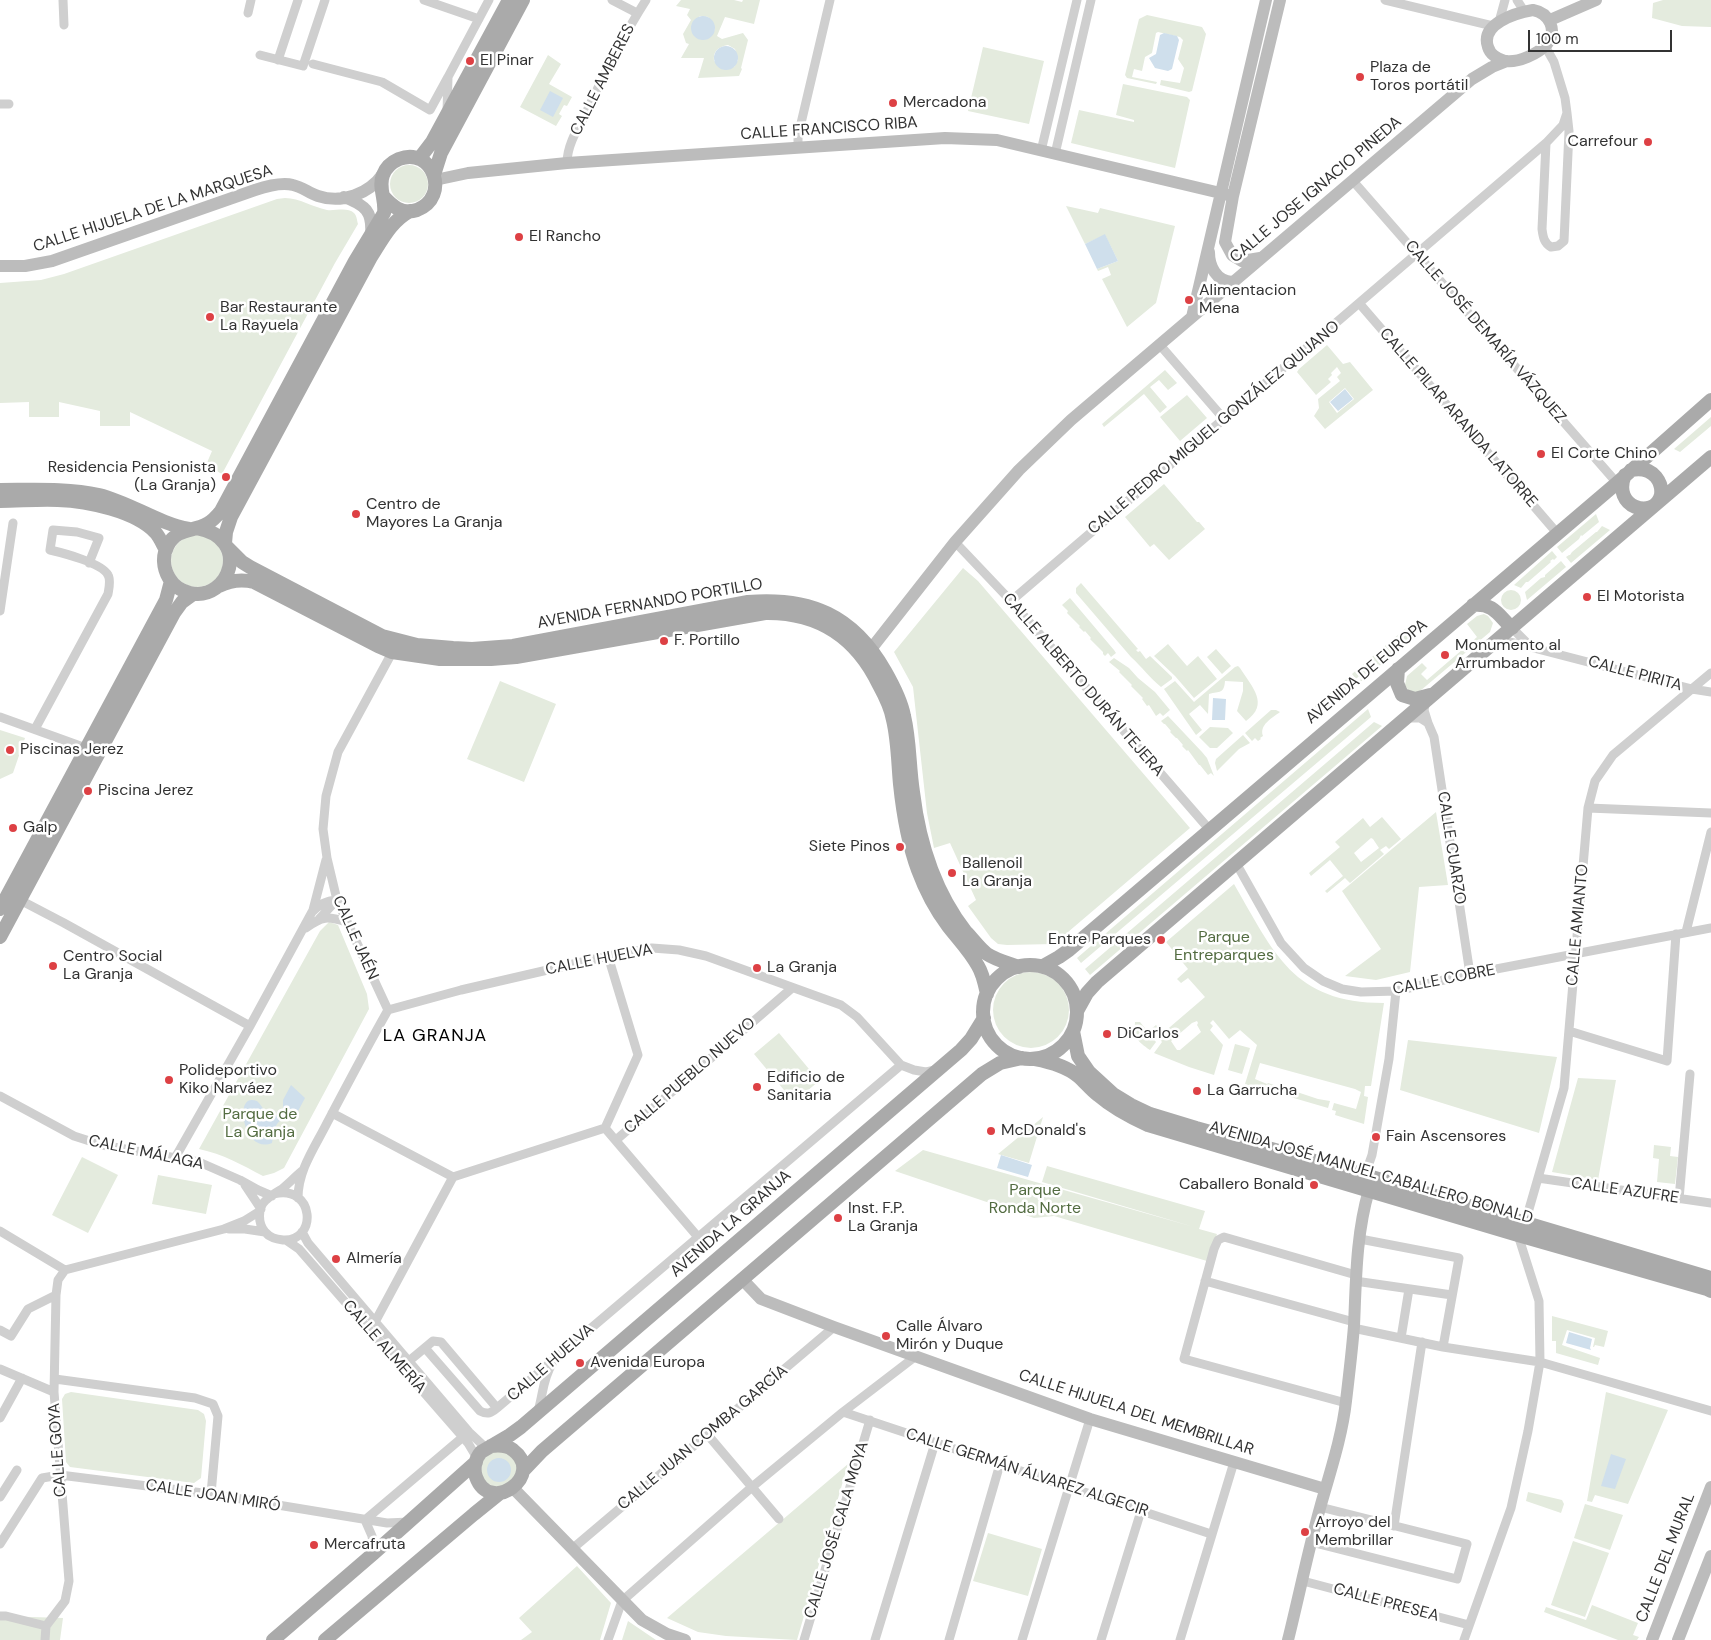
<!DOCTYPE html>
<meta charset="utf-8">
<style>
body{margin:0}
#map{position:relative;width:1711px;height:1640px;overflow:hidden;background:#fff;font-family:"DM Sans",sans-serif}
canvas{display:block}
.scale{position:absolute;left:1528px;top:30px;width:144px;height:22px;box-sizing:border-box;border:2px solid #323232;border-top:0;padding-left:6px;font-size:15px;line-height:18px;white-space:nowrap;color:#323232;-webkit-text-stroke:4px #fff;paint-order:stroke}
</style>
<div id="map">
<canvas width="1711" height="1640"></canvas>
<div class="scale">100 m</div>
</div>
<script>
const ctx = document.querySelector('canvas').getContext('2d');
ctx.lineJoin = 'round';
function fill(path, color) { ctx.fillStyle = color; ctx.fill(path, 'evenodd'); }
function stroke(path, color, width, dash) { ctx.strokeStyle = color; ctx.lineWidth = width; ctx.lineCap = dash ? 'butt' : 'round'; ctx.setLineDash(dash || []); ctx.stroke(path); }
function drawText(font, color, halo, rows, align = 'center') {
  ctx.font = font + ' "DM Sans",sans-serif'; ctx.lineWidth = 5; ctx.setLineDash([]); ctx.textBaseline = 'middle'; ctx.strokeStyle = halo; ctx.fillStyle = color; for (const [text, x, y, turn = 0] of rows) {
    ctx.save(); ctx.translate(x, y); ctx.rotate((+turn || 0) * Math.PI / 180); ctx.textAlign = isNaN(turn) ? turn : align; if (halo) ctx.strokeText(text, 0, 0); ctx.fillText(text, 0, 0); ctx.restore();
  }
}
fill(new Path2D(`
 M681,0H734L742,2L743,0H760L754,24L725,17L717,36L722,39L743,33L748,40L741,68L742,69L739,76L698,78L704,58H681L689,44L686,43L683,34L691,20L687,15L690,9L676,6ZM700,16L708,17L715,29L711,36L704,39C696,36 690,34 692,24ZM728,45L735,49L738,60L734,67L714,61C713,51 718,47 728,45Z
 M1663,0H1711V27L1682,26L1652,18L1653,3Z
 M1147,15L1202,27L1206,34L1192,91L1189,92L1160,85L1161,80L1180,83L1184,68L1178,59L1183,40L1180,37L1158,32L1156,33L1152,53L1145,57L1142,71L1134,69L1132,77L1157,82L1156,84L1127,78L1125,75L1139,19Z
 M983,47L1044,61L1029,124L968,111Z
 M548,55L561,64L549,84L572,97L567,106L564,105L559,114L562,116L556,126L520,107Z
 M1123,84L1187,97L1190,100L1175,168L1071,143L1079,110L1134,122V120L1116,115Z
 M390 184a19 19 0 1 1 38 0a19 19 0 1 1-38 0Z
 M285,198C300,198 312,207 327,210C335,211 348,207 354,213C357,216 357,221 358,224L335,263L222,474L206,465L212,451L130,412V426H100V411L59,402V417H29V402L0,403V283L41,280L64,274L277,199Z
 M1066,206L1098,213L1100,208L1175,226L1156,303L1127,327L1102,279L1111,275L1108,267L1098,271L1097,269L1118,261L1105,235L1085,244Z
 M1327,345L1343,364L1350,362L1373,390L1325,429L1314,416L1319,408L1318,399L1340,381L1337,377L1341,373L1337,367L1331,373L1332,375L1328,379L1331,382L1316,395L1297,372L1299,369ZM1345,388L1354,399L1337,413L1329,402Z
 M1165,370L1177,383L1168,390L1159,380L1150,387L1167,407L1160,413L1144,394L1104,427L1102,424Z
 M1187,395L1207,418L1180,441L1160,417Z
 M1711,417V426L1680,452L1674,449Z
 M1164,484L1197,522H1199L1205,529L1169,560L1154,544L1150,547L1125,517Z
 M1596,514L1599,522L1582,536L1581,535L1579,539L1562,553L1557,547Z
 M1602,526L1610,530L1571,563L1566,557L1569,555H1570L1572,552L1596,532H1597Z
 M171 561a26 26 0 1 1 52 0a26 26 0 1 1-52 0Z
 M1552,551L1557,557L1554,560L1553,559L1550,561L1551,562L1528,582H1526L1521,588L1514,585Z
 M1561,561L1566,567L1527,600L1525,592L1541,578L1545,577V575Z
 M963,568L978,581L1190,828L1054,944L1007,945L998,944L991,938L968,906L976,900L950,843L934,848L927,813L913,687L894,652Z
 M1081,583L1138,649L1136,650L1138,652L1140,651L1146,659L1150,656L1172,677V679L1161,687C1150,678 1142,667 1131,657L1076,593V588Z
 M1501 600a10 10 0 1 1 20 0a10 10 0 1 1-20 0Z
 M1070,598L1114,650L1116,653L1111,657L1108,653L1105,656L1103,654V652L1090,639L1091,638L1085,631L1084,632L1079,627L1080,626L1067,613L1068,611L1062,605Z
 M1484,614L1488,616L1493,623L1490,632L1420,691L1416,693L1408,690L1405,685L1407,676L1422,663L1427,668L1421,674L1427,680L1477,637L1467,624L1477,616Z
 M1406,628L1414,637L1321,715L1315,706L1351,675L1356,684L1361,679L1359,676L1356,679L1352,674Z
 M1168,644L1187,666L1198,656L1217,679L1194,698L1175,676L1154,656Z
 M1216,649L1231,666L1222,674L1207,657Z
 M1114,658L1129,668L1138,678L1155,692L1170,710L1163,716L1160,713L1156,716L1149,705L1147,706L1142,699L1143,698L1131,686L1132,685L1119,672L1120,671L1109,662Z
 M1238,666L1240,668C1252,687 1270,704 1246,721L1237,711L1243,691V682L1225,681C1224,694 1220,691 1209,694L1208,714L1200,705L1189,714L1202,730L1196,735L1164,689L1175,681L1194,702L1235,667Z
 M500,681L556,704L524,782L467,759Z
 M1368,709L1371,717L1081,963L1077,958Z
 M1271,710H1276L1280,712C1272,718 1259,725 1263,736L1260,738L1261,739L1258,741L1255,738L1252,741L1245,733Z
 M1168,716L1202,752L1207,758L1214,776L1211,773L1208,775L1200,765H1199L1188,750L1187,751L1182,746L1183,745L1177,738H1176L1170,732L1171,731L1165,724H1164L1161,721Z
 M1374,722L1382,726L1090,975L1085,969Z
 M1210,727L1228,728L1233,733L1217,748H1210L1199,737Z
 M0,730L25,738L13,773L0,779Z
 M1243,735L1250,743L1239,749L1217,771L1215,763L1216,759Z
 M1436,812L1448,885L1419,887L1410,972L1376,980L1345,976L1381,949L1342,891Z
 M1382,817L1401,839L1389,849L1386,846L1380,850L1384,854L1350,883L1345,878L1327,893L1325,891L1343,876L1330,860L1311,876L1309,873L1340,847L1335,842L1363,818L1370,827ZM1371,838L1373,839L1379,848L1361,862L1354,853Z
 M1234,884C1274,953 1293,1003 1384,1003L1371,1086H1365L1364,1096L1368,1097L1364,1124L1335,1115L1336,1111L1332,1110L1334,1103L1356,1109L1361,1092L1355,1089L1260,1063L1255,1079L1267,1084L1268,1083L1277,1086L1275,1093L1245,1084L1257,1045L1240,1030L1229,1039L1213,1020L1210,1023L1213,1026L1210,1030L1223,1045L1214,1075L1189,1067L1154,1053L1162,1042L1151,1029L1156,1025L1163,1033L1205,997L1188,978L1181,983L1177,979L1188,969L1166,942ZM1197,1021L1198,1023L1197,1025L1201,1032L1180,1050H1177L1171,1041L1192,1023Z
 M329,922L338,925L367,994L369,1009L284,1168L274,1173L263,1176C242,1165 223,1154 199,1149L320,931Z
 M993 1010a38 38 0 1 1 76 0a38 38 0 1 1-76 0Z
 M1135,1022H1140L1156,1042L1150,1050C1137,1041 1134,1038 1135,1022Z
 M779,1033L819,1081L794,1102L754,1054Z
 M1408,1040L1557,1057L1539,1133L1400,1090Z
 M1235,1044L1250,1048L1242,1074L1228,1070Z
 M1578,1078L1616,1080L1598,1180L1552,1172Z
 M1282,1087L1318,1099L1330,1101L1328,1108L1280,1094Z
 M1043,1117L1029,1163L998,1154Z
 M1654,1145L1671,1147L1670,1156L1678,1157L1675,1184L1657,1182L1659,1159L1653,1158Z
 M923,1150L1194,1227L1042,1182L1047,1166L1205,1211L1199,1229L1217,1234L1207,1261L1054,1216L1034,1218L895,1171Z
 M82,1157L118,1175L88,1233L52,1215Z
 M158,1175L212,1185L206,1214L152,1204Z
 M1552,1316L1608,1331L1604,1347L1595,1345L1594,1347H1593L1595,1338L1567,1330L1562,1345L1600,1358L1598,1365L1556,1353V1341H1552Z
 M71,1392L198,1410L204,1414L206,1421L201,1478L194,1483L70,1467L66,1462L62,1399L65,1394Z
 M1606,1392L1668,1410L1628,1504L1595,1495L1592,1502L1587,1501Z
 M481 1469a18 18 0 1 1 36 0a18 18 0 1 1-36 0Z
 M848,1464L797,1640L726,1636L698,1632L667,1618Z
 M1528,1492L1562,1500L1564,1504L1561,1513L1526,1501Z
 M1585,1504L1623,1515L1610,1550L1574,1538Z
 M988,1533L1042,1549L1028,1596L973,1581Z
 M1573,1541L1609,1553L1585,1617L1551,1605Z
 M577,1566L611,1603L600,1640H521L532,1632L519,1618Z
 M1592,1605L1638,1623L1633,1635L1639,1637L1637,1640H1618L1544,1612L1546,1607L1586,1620Z
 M0,1616L63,1618L60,1640H0Z
 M628,1621L656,1640H622Z`), '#e4ebde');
fill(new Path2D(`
 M691 28a12 12 0 1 1 24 0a12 12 0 1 1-24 0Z
 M1164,33L1177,36L1179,40L1172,69L1168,71L1155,68L1149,58L1156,54L1160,35Z
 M714 58a12 12 0 1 1 24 0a12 12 0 1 1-24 0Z
 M550,91L563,98L553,117L540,110Z
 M1105,234L1118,261L1097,269L1085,244Z
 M1345,389L1353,399L1338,411L1330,402Z
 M1213,698L1226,699L1225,720H1212Z
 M291,1085L305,1098L296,1115C292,1117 289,1117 285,1118C273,1123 274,1133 272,1143C248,1153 238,1112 246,1103C249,1099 253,1100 257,1101C266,1109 268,1126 283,1110V1100Z
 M1001,1155L1032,1165L1028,1177L997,1168Z
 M1569,1332L1592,1339L1590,1348L1591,1350L1566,1343Z
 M1611,1454L1626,1459L1615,1489L1601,1486Z
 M487 1470a12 12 0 1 1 24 0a12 12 0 1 1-24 0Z`), '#cfdfec');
stroke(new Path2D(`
 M63,0L64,25
 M424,0L479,19
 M612,0L637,13
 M1385,0L1493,26
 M1517,0L1524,11
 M248,13L251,0
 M1499,22L1505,0
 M1545,46L1554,62L1565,98L1567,113L1569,131L1564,241L1558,246L1551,247C1544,243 1543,237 1542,229L1546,143
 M260,55L303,66L325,0
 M278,60L298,0
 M313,64L382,82L430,110L448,77
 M0,104H9
 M447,112L448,77L489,0
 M798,147V136L830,0
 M1041,151L1077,0
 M1055,154L1091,0
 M567,163C567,145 578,128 586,113C604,74 623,36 646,0
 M1353,181L1617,483
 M1359,303L1557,533
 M1159,344L1224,419
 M955,542L1011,601L1209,829
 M1011,601L1546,143L1563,125L1567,113
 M0,611L13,523
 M1512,628L1530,646
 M1499,639L1692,689L1711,692
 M0,717L86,748
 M1406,718H1420L1428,723L1424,710L1426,701
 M1428,723L1434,737L1470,974
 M35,729L108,594C109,588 111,580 108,575C102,563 63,553 50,550L53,530L77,532L99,538L89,563
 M1588,808L1711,813
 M1236,863L1281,943L1304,968L1323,981L1342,989L1361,992L1396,991L1470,974L1711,928
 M20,900L64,923L250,1026
 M313,910L326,860
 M319,919L337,900
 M306,928C322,916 328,916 346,922
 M1686,932L1711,832
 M388,1010L461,990L608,956L652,948L679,950L706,956L841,1005L857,1017L901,1065L914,1070L926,1072L935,1070
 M388,1010L337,900L327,858L323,829L326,796L338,752L394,649
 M1569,1031L1667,1061L1676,934
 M0,1096L74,1136L102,1145L199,1162L240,1180L258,1190L272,1196
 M332,1113L453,1177
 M605,1128L698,1237
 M616,1140L792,988
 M175,1158L250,1026L312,912C320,904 326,901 337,900
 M1365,1175L1372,1155L1389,1059L1396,991
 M1538,1178L1711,1203
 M245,1185L261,1209
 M274,1194C315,1184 318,1242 283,1240C276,1239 270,1238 265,1232C258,1224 257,1208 266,1200C270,1196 277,1192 282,1189C289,1183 295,1177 302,1171
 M298,1198C298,1170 315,1147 327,1123C347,1085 367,1047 388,1010
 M1679,1199L1690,1074
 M1525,1223L1564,1088L1588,808L1595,781L1613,755L1711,673
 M229,1229H245L265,1232
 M0,1231L65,1270
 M302,1232L308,1243L469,1432L486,1448
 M1360,1239L1459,1258L1443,1347
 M286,1240L299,1249L468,1443L477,1458
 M65,1270L224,1229L244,1221L260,1211
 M1205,1281L1354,1322
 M1355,1281L1452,1295
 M375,1322L453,1177L605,1128L638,1055L608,956
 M1353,1328L1443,1347L1540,1362L1711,1411
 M0,1330L11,1336L28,1309L56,1295
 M1401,1338L1409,1289
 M425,1348L480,1411C488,1415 491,1413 497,1408
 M409,1361L433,1341L441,1342L497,1408L901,1065
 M0,1369L54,1392
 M55,1379L195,1398L213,1404L218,1416L211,1494
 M1346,1403L1184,1359L1214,1249L1218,1240L1224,1237L1356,1275
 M538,1411C543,1395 543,1378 552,1364
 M843,1412L1211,1534
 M0,1418L22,1378
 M707,1434L779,1519
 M0,1497L17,1470
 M365,1520L463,1437
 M365,1520L372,1536L374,1553
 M1394,1526L1422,1342
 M1311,1542L1457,1579L1467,1544L1320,1507
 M0,1544L42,1478L60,1475L211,1494L387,1523L409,1522
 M572,1549L834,1327
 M1303,1581L1469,1625
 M0,1616H6L46,1626L45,1640
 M46,1626L65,1601L69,1581L54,1392L56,1295L58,1280L65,1270
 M608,1640L622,1601L752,1487L843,1412L916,1356
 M804,1640L870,1420
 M875,1640L935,1443
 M949,1640L1000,1464
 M1022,1640L1090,1419
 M1101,1640L1141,1511
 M1180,1640L1234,1462
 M1464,1640L1511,1508L1528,1431L1540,1362L1539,1301L1518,1235`), '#cfcfcf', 9);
stroke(new Path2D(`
 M1533,10C1549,13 1558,30 1547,44C1538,54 1518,63 1505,61C1497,59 1490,54 1488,47C1480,24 1515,13 1533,10Z
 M1550,20L1596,0
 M435,180L468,173L567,163L945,138L997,140L1233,196
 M344,197C365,205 373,211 371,235
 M1209,252C1209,266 1216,281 1232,282
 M1260,258L1242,261L1232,255L1225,242L1233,196L1280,0
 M0,266H25L52,261L255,190C267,186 281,182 293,185C302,187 309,193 318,196C342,204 369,194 383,174
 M1192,317L1266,0
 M871,649L955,542L1019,470L1071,420L1472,79L1492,67L1507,61
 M742,1279L761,1299L834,1327L1090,1419L1325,1489
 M513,1488L642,1620L667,1634L685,1640
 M1288,1640C1299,1596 1308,1551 1320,1508C1330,1472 1342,1437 1346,1401C1349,1376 1352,1351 1354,1326C1356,1281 1356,1234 1369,1190
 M1652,1640L1711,1487
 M1678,1640L1711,1556`), '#bcbcbc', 12);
stroke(new Path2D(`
 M419,159L432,142L509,0
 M434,175L441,153L523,0
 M1625,475C1611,507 1654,521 1661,495C1662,488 1660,482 1656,477C1649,469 1640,468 1631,470
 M0,490C32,490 68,488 99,495C131,503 157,523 189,529
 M0,501C19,501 39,499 58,500C87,501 136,511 156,533C160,538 163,545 166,550
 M197,528C252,538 230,602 190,593C181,591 173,585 169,578C163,568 162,555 168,545C177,528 192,532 207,524C212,521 217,516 221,511L355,261L384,213C386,200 378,187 383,175C386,167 392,162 399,159C433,146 451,197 417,210C402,215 392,206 383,196
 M225,543L226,532L231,517L371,257C382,240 391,221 410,211
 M227,547L242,562L250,567L382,636L417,645L453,648L472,649L513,646L748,602C810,597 853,615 885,671C893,685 901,700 904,716C910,741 909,766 913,792C919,842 934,891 966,932C973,939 979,948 987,954C996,960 1008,963 1019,967
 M219,586C231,580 241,579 254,582L378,646L392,652L440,659H491L516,657L765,613C818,612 856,637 879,685C885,696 891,708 893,720C898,741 898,763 900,784C903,813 908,843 918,870C925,889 936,910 948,926C958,939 970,951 978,966C983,974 985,985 987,994
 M1473,605C1494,603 1498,615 1512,628
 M1398,669L1397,683L1402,695L1415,699L1430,695
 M0,909L166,600L171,581
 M0,937L174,613L182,602L193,594
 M983 1012a47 47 0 1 1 94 0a47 47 0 1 1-94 0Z
 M1043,966L1059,957L1069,950L1617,483L1711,400
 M1077,1011L1087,993L1097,982L1711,457
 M1073,1031L1078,1056L1089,1072L1113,1094L1131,1105L1150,1114L1196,1128L1365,1175L1711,1278
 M1035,1059C1051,1062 1066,1066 1078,1076C1085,1082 1091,1090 1098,1095C1113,1108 1130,1117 1148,1125L1518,1235L1707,1289L1711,1291
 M491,1446C499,1445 507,1445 513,1450C546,1475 490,1516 476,1477C473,1469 475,1459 481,1452L510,1435L521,1427L961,1050L971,1039L984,1018
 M523,1471L542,1451L982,1074L1000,1063L1022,1058
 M273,1640L374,1553L476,1462
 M325,1640L474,1514L500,1493`), '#aaa', 14);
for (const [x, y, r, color] of [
 [470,61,5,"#dd4044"],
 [1360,77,5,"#dd4044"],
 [893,103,5,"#dd4044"],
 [1648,142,5,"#dd4044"],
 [519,237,5,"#dd4044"],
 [1189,300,5,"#dd4044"],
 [210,317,5,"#dd4044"],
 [1541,454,5,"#dd4044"],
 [226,477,5,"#dd4044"],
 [356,514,5,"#dd4044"],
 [1587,597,5,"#dd4044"],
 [664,641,5,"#dd4044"],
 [1445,655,5,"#dd4044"],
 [10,750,5,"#dd4044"],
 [88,791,5,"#dd4044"],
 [13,828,5,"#dd4044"],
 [900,847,5,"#dd4044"],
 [952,873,5,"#dd4044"],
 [1161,940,5,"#dd4044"],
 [53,966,5,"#dd4044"],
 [757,968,5,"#dd4044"],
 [1107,1034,5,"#dd4044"],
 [169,1080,5,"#dd4044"],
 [757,1087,5,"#dd4044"],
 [1197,1091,5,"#dd4044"],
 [991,1131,5,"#dd4044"],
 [1376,1137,5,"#dd4044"],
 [1314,1185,5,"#dd4044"],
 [838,1218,5,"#dd4044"],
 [336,1259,5,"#dd4044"],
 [886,1336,5,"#dd4044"],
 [580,1363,5,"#dd4044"],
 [1305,1532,5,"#dd4044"],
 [314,1545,5,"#dd4044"]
]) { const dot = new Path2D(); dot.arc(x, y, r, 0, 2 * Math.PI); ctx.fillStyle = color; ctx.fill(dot); stroke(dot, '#fff', 2); }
drawText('16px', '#323232', '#fff', [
 ["El Pinar",480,61],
 ["Plaza de",1370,68],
 ["Toros portátil",1370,86],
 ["Mercadona",903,103],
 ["Carrefour",1638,142,"right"],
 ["El Rancho",529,237],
 ["Alimentacion",1199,291],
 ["Mena",1199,309],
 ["Bar Restaurante",220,308],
 ["La Rayuela",220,326],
 ["El Corte Chino",1551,454],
 ["Residencia Pensionista",216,468,"right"],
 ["(La Granja)",216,486,"right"],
 ["Centro de",366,505],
 ["Mayores La Granja",366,523],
 ["El Motorista",1597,597],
 ["F. Portillo",674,641],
 ["Monumento al",1455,646],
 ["Arrumbador",1455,664],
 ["Piscinas Jerez",20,750],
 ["Piscina Jerez",98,791],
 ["Galp",23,828],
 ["Siete Pinos",890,847,"right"],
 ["Ballenoil",962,864],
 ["La Granja",962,882],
 ["Entre Parques",1151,940,"right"],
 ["Centro Social",63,957],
 ["La Granja",63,975],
 ["La Granja",767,968],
 ["DiCarlos",1117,1034],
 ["Polideportivo",179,1071],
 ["Kiko Narváez",179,1089],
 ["Edificio de",767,1078],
 ["Sanitaria",767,1096],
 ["La Garrucha",1207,1091],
 ["McDonald's",1001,1131],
 ["Fain Ascensores",1386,1137],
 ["Caballero Bonald",1304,1185,"right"],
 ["Inst. F.P.",848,1209],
 ["La Granja",848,1227],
 ["Almería",346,1259],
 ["Calle Álvaro",896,1327],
 ["Mirón y Duque",896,1345],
 ["Avenida Europa",590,1363],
 ["Arroyo del",1315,1523],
 ["Membrillar",1315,1541],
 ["Mercafruta",324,1545]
], 'left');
drawText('16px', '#323232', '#fff', [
 ["CALLE AMBERES",603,80,-63],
 ["CALLE FRANCISCO RIBA",829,129,-4],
 ["CALLE JOSE IGNACIO PINEDA",1316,190,-40],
 ["CALLE HIJUELA DE LA MARQUESA",153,209,-18],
 ["CALLE JOSÉ DEMARÍA VÁZQUEZ",1485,332,49],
 ["CALLE PILAR ARANDA LATORRE",1458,418,49],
 ["CALLE PEDRO MIGUEL GONZÁLEZ QUIJANO",1214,428,-40],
 ["AVENIDA FERNANDO PORTILLO",650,604,-10],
 ["AVENIDA DE EUROPA",1367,672,-40],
 ["CALLE PIRITA",1635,674,15],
 ["CALLE ALBERTO DURÁN TEJERA",1083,685,49],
 ["CALLE CUARZO",1451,848,81],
 ["CALLE AMIANTO",1578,925,-85],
 ["CALLE JAÉN",355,938,66],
 ["CALLE HUELVA",599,960,-11],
 ["CALLE COBRE",1444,980,-11],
 ["CALLE PUEBLO NUEVO",690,1076,-41],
 ["CALLE MÁLAGA",146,1153,12],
 ["AVENIDA JOSÉ MANUEL CABALLERO BONALD",1371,1173,16],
 ["CALLE AZUFRE",1625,1191,8],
 ["AVENIDA LA GRANJA",731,1224,-41],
 ["CALLE ALMERÍA",384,1347,49],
 ["CALLE HUELVA",551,1363,-41],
 ["CALLE HIJUELA DEL MEMBRILLAR",1136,1413,18],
 ["CALLE JUAN COMBA GARCÍA",703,1438,-40],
 ["CALLE GOYA",58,1450,-94],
 ["CALLE GERMÁN ÁLVAREZ ALGECIR",1027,1473,18],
 ["CALLE JOAN MIRÓ",213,1496,9],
 ["CALLE JOSÉ CALA MOYA",837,1530,-73],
 ["CALLE DEL MURAL",1666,1558,-69],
 ["CALLE PRESEA",1386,1603,15]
]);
drawText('16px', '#536c41', '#fff', [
 ["Parque",1224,938],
 ["Entreparques",1224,956],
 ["Parque de",260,1115],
 ["La Granja",260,1133],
 ["Parque",1035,1191],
 ["Ronda Norte",1035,1209]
]);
ctx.letterSpacing = '1px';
drawText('18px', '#000', '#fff', [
 ["LA GRANJA",435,1036]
]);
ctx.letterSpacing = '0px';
</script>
